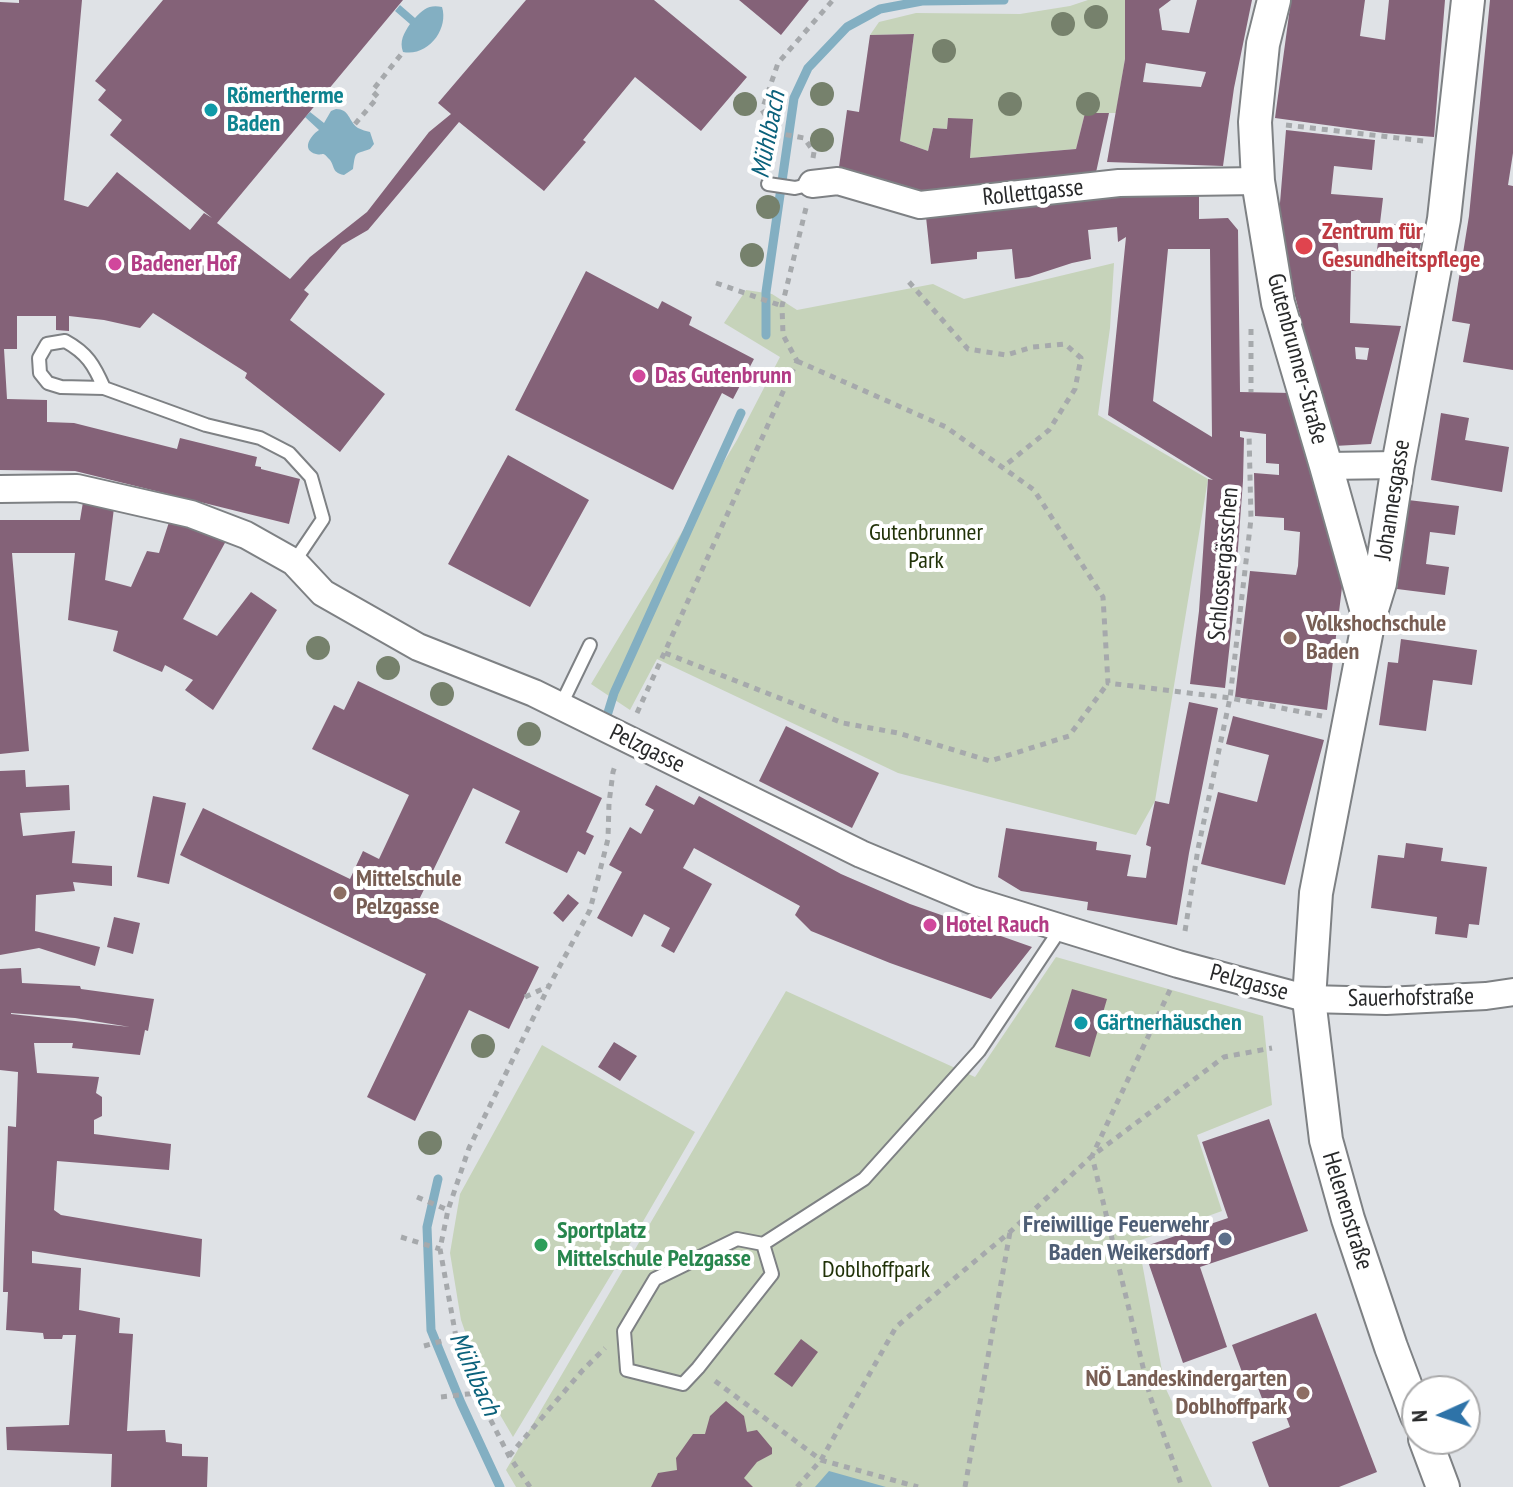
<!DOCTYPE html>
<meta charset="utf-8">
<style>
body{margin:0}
#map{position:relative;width:1513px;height:1487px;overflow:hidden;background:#dfe2e6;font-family:"PT Sans Narrow",sans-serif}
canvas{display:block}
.north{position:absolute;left:1401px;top:1375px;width:80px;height:80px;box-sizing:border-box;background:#fff;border:2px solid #a9a9aa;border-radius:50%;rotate:267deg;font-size:22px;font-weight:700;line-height:32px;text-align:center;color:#28292a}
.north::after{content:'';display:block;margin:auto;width:28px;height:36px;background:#2e73a8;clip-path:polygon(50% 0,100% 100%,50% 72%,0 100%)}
</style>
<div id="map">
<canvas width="1513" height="1487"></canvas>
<div class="north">N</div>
</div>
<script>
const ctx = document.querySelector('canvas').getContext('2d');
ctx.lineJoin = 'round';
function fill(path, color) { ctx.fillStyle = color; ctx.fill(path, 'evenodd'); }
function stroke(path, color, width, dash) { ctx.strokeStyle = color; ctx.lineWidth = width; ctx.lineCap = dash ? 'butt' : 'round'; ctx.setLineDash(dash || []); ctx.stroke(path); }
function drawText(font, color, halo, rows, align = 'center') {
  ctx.font = font + ' "PT Sans Narrow",sans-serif'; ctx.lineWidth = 8; ctx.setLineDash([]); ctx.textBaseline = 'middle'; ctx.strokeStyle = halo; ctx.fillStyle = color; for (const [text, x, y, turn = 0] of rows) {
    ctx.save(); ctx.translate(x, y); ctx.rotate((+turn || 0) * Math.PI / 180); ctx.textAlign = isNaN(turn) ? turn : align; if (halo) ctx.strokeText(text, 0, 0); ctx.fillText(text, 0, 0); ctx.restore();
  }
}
fill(new Path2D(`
 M1088,0H1125V59L1116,113H1085L1076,149L970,158L973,120L948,118L947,129L933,128L928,151L900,141L914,34L870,35L879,22L916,13L1020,14L1070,6Z
 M1114,263L1110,328L1098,415L1208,479L1155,801L1136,835L898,773L657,659L630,710L591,684L737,440L780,357L724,323L746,290L772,294L797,310L933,284L964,299Z
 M1056,957L1263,1016L1272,1105L1197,1135L1222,1211L1138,1241L1165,1387L1212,1487H516L506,1470L786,991L975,1077Z
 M542,1045L695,1132L634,1237L513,1437L485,1389L461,1320L450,1253L460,1194Z`), '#c6d3ba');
fill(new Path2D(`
 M400,5L415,18C423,9 430,4 442,7C449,29 428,57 403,52C399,41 404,33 410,24L395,11Z
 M336,109C350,109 348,121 358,128C362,130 366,131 370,132L374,144L370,149C354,155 356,150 353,169L344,175C330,172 336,165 328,158C322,151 324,156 316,154C301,150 310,136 319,130L305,117L310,112L324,123L331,111Z
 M829,1471L886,1487H815Z`), '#83afc2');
stroke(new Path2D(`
 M766,335V292L794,98L808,68L847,27L880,9L922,1L1004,0
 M606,719L614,693L741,413
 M438,1179L427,1227L431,1330L461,1403L500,1487`), '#83afc2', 9);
fill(new Path2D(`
 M19,0H82L64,200L88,207L117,172L190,230L204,213L212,218L110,135L122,120L98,100L106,90L95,81L163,0H403L217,223L290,279L310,257L367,212L429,132L451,114L438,103L526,0H654L747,77L701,131L635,77L583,140L586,142L544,191L459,122L368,230L342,245L304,290L309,294L290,320L385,394L340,452L245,378L247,373L153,313L140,328L104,320L69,316V331L56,330V316H17V349H4L7,399L47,400V422L74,423L177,449L180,438L257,457L255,466L261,467V469L300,479L289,524L75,471L0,470V2L19,3Z
 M739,0H809L781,35Z
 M1125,0H1171L1159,9L1162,30L1189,33L1197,0H1252L1234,88L1223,166L1107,162L1125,59ZM1146,63L1206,72L1201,87L1143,82Z
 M1291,0H1365L1360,36L1385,40L1389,0H1445L1434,137L1384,133L1275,118Z
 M1490,0H1513V153L1508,185L1513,186V370L1463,362L1470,324L1452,321L1469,216Z
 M914,34L900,141L928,151L933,128L947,129L948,118L973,119L970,158L1076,149L1085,113H1109L1095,177L922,192L839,167L847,110L859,112L870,35Z
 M1286,130L1375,140L1372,170L1334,166L1331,194L1383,198L1380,223L1425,227L1415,268L1351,271L1350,323L1401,326L1371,444L1334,446L1289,273L1279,215ZM1337,236L1378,242L1376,257L1339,255ZM1355,347L1369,348L1367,360L1356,359Z
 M1199,195V219L1228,218L1238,230L1240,392L1292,393L1344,571L1327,710L1235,697L1250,571L1296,575L1298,566L1300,532L1284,530V518L1255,516L1254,473L1279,475V464L1266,463V434L1240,431V437L1244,438L1243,481L1233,615L1225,688L1190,684L1199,611L1208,479L1213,480L1108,415L1126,237L1118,242L1117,227L1088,230L1091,259L1072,263L1029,277L1015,279L1012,249L977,252V259L931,264L926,217L1022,208L1067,201L1130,196ZM1168,249H1210L1212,437L1153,401Z
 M586,271L658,309L662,301L692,317L689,325L754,359L733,399L722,393L673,490L515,410Z
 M1441,413L1469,418L1465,440L1509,447L1502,492L1431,480Z
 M508,455L589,500L530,607L448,564Z
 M84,496L115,500L105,580L131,587L147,551L159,553L170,519L205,526L226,541L183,619L217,636L251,592L277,610L213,710L185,690L193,680L165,665L162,672L113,651L118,631L68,620L75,553H12L29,751L0,754V520H80Z
 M1408,500L1459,506L1455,535L1430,532L1426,564L1449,567L1445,595L1397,589Z
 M1401,639L1477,650L1472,685L1433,680L1426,731L1379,725L1388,662L1398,663Z
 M358,681L602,798L586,832L594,836L585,855L578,851L567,873L505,843L520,811L473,788L415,908L539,967L509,1029L469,1010L415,1121L367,1097L426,974L180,855L203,808L350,879L363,851L379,859L409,795L312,749L334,705L344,710Z
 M1189,702L1218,708L1189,853L1177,925L1087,910L1088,902L1021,891L998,877L1006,828L1097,842L1096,850L1131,855L1127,876L1146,878L1151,847L1146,845L1155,801L1169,804Z
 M1233,716L1324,740L1285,885L1201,864L1218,792L1257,802L1269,755L1226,744Z
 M786,726L879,773L852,828L759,781Z
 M25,770L26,787L69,785L70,810L20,813L23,836L75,831L72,863L112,866V886L73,882L75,891L36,895L35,931L100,947L95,966L39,948L0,955V771Z
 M656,785L694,805L699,796L841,874L910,904L1032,947L991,999L890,963L811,931L795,915L800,906L694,848L683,868L712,884L674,953L661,946L670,928L644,914L632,937L597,918L622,872L609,865L630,827L641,834L654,810L645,805Z
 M153,796L186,803L169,884L137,877Z
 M1406,843L1443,848L1441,861L1487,867L1479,925L1469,924L1467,938L1435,934L1437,917L1371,908L1378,855L1404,858Z
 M568,894L579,903L563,922L553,913Z
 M114,917L140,923L133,954L107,947Z
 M21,968L22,983L80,986L81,989L154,999L148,1031L145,1030L140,1055L72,1048L73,1043H34L37,1073L99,1077L96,1093L102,1097V1116L94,1120V1134L171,1144L169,1170L57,1161L54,1210L61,1215L202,1239L200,1277L32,1251V1263L81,1268L79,1310L120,1318L119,1333L133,1334L127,1431L165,1430L166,1442L182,1444V1456L208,1457L207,1487H111L112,1454L7,1450L6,1427L69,1425L76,1335H63L62,1339H44L43,1333L6,1330L8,1292H3L8,1126L16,1127L18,1072L0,1070V969ZM11,1013L75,1018L130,1027L11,1014Z
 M1072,989L1107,999L1090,1057L1055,1047Z
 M614,1042L637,1056L620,1081L598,1067Z
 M1269,1119L1308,1231L1200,1267L1227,1347L1183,1363L1143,1247L1228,1218L1202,1142Z
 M1316,1313L1377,1472L1339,1487H1269L1252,1442L1290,1427L1281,1403L1266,1409L1255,1380L1246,1383L1232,1345Z
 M801,1339L818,1352L792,1387L774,1374Z
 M726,1401L744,1416L747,1432L757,1430L772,1448V1454L757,1462L744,1478L753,1487H651L658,1473L677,1470L676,1458L693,1434H705L710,1416Z`), '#846278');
const service = new Path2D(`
 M768,184L795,188L812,184
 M104,388C94,365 87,353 65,341L47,344L39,358L40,373L48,383L61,387L104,388L206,425L260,438L289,453L311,477L323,519L294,562
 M560,707L590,645
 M763,1244L772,1274L698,1368L683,1384L627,1370L624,1331L655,1279L737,1239L763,1244L864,1179L979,1051L1061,928`);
const minor = new Path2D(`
 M812,184L838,181L920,205L1119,183L1258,181
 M1326,466L1398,465
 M0,489L77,488L191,514L246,535L294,562L323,593L418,647L534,693L861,854L971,900L1178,964L1309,999L1386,1001L1486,996L1513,992`);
const tertiary = new Path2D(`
 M1274,0L1263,44L1255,122L1258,181L1278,303L1326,466L1369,619
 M1417,1416L1391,1347L1348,1219L1326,1140L1309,999L1316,893L1369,619L1380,583L1398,465L1444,219L1468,0
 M1425,1439L1443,1487`);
stroke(service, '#7e8184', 16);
stroke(minor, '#7e8184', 30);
stroke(tertiary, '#7e8184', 36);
stroke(new Path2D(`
 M355,124L378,97L372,91L403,52
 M1286,125L1424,141
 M813,158L814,152L804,138L777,133L762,110L778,63L833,0
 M909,282L968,349L1006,355L1033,347L1065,344L1081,358L1075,389L1049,430L1003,467
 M716,283L782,306
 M1251,329V392
 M797,361L946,427L1034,490L1103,597L1108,683L1230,698L1322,716
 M665,653L843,723L898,733L990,761L1069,736L1108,683
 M637,713L797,361L783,335L782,306L806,208
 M1185,931L1198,849L1230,698L1251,519L1249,433
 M1170,990L1092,1156L1150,1396L1182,1487
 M525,997L549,986
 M417,1197L448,1210
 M401,1237L440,1249
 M424,1346L456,1337
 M715,1381L821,1460L918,1487
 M441,1397L477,1393
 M509,1456L582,1371L605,1348
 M530,1487L509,1456L477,1393L456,1337L440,1249L448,1210L469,1148L549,986L590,910L608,839L609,803L613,772L616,763
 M797,1487L821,1460L896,1327L1010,1232L1092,1156L1224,1057L1272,1048
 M965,1487L1010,1232`), '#a6a9ac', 5, [6, 6]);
stroke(service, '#fff', 12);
stroke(minor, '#fff', 26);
stroke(tertiary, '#fff', 32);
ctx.fillStyle = '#76816c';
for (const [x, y] of [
 [1096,17],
 [1063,24],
 [944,51],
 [822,94],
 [745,104],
 [1010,104],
 [1088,104],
 [822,140],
 [768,207],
 [752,255],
 [318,648],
 [388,668],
 [442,694],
 [529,734],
 [483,1046],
 [430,1143]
]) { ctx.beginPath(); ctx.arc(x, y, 12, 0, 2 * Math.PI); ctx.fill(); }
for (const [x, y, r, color] of [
 [211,110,8,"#0f9aa8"],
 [1304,246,10,"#e0444e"],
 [115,264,8,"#d1479c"],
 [639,376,8,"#d1479c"],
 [1290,638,8,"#8d6e63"],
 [340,893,8,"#8d6e63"],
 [930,925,8,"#d1479c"],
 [1081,1023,8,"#0f9aa8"],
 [1225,1239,8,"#5c6f8a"],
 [541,1245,8,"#2e9e5b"],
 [1303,1393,8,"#8d6e63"]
]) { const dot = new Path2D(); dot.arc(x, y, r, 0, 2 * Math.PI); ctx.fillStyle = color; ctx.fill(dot); stroke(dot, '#fff', 3); }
drawText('bold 24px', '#0d838f', '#fff', [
 ["Römertherme",227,96],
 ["Baden",227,124],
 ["Gärtnerhäuschen",1097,1023]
], 'left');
drawText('24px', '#28292a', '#fff', [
 ["Rollettgasse",1033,193,-6],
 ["Gutenbrunner-Straße",1297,359,75],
 ["Johannesgasse",1393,500,-81],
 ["Schlossergässchen",1224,564,-85],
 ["Pelzgasse",647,749,26],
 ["Pelzgasse",1249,983,15],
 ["Sauerhofstraße",1411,998,-1],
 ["Helenenstraße",1347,1211,73]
]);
drawText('bold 24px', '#be3a42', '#fff', [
 ["Zentrum für",1322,232],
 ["Gesundheitspflege",1322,260]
], 'left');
drawText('bold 24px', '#b23c85', '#fff', [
 ["Badener Hof",131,264],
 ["Das Gutenbrunn",655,376],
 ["Hotel Rauch",946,925]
], 'left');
drawText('24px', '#213208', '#fff', [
 ["Gutenbrunner",926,533],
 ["Park",926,561],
 ["Doblhoffpark",876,1270]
]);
drawText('bold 24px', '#785e54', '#fff', [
 ["Volkshochschule",1306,624],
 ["Baden",1306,652],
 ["Mittelschule",356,879],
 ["Pelzgasse",356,907],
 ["NÖ Landeskindergarten",1287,1379,"right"],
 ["Doblhoffpark",1287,1407,"right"]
], 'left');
drawText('bold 24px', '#4e5e75', '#fff', [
 ["Freiwillige Feuerwehr",1209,1225],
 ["Baden Weikersdorf",1209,1253]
], 'right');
drawText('bold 24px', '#27864d', '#fff', [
 ["Sportplatz",557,1231],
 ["Mittelschule Pelzgasse",557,1259]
], 'left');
drawText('italic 26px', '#0a617b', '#fff', [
 ["Mühlbach",769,135,-79],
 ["Mühlbach",474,1374,66]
]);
</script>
